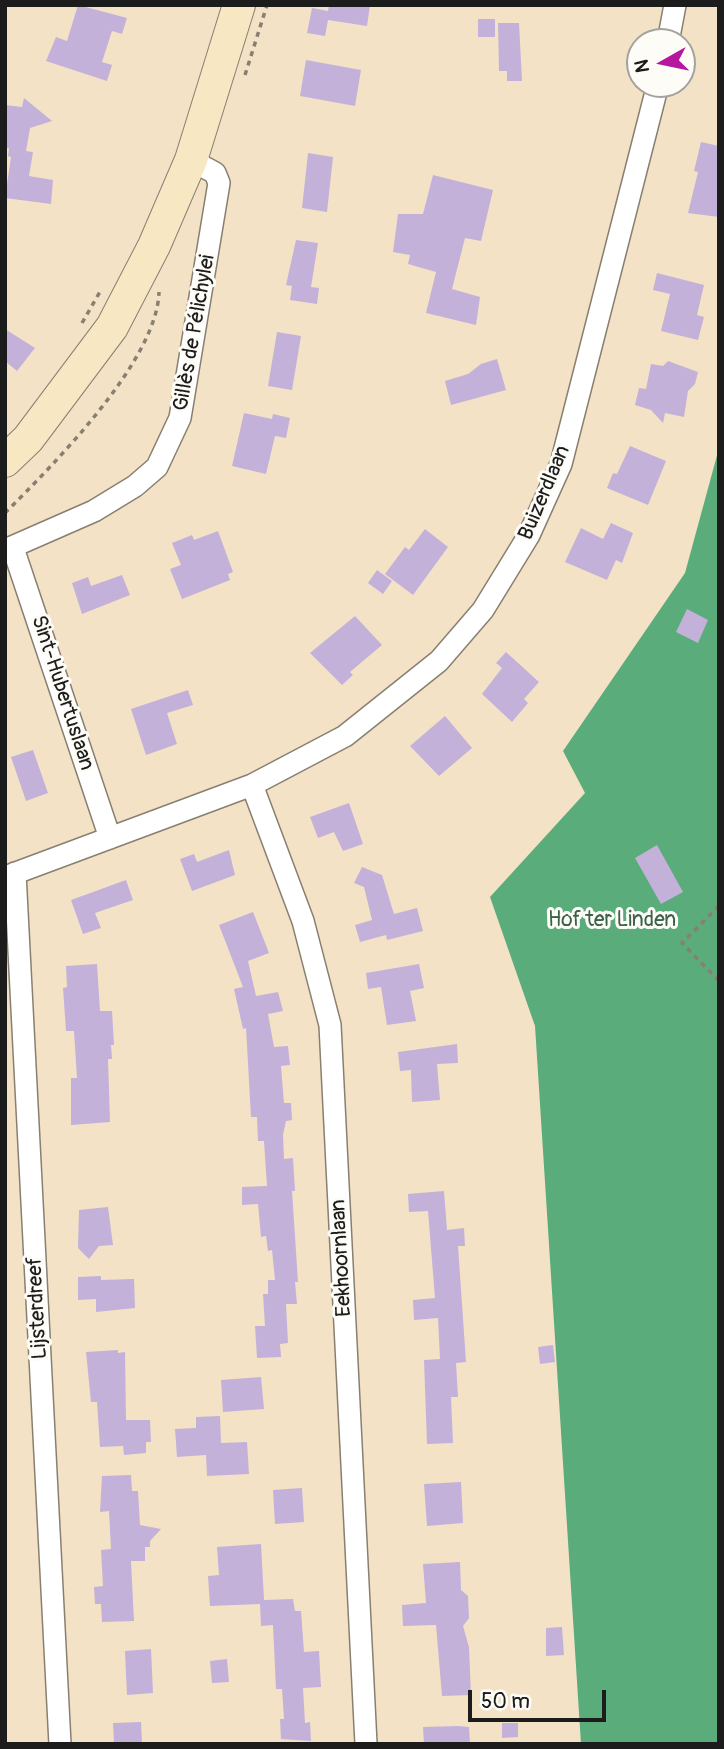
<!DOCTYPE html>
<meta charset="utf-8">
<style>
body{margin:0}
#map{position:relative;width:724px;height:1749px;overflow:hidden;background:#f3e2c6;font-family:Pangolin,sans-serif}
canvas{display:block}
.frame{position:absolute;inset:0;border:7px solid #1c1c1c;pointer-events:none}
.north{position:absolute;left:626px;top:28px;width:70px;height:70px;box-sizing:border-box;background:#fdfcf7;border:2px solid #a3a29f;border-radius:50%;rotate:261deg;font-size:19px;font-weight:700;line-height:28px;text-align:center;color:#1c1c1c}
.north::after{content:'';display:block;margin:auto;width:24px;height:32px;background:#b5179e;clip-path:polygon(50% 0,100% 100%,50% 72%,0 100%)}
.scale{position:absolute;left:468px;top:1690px;width:138px;height:32px;box-sizing:border-box;border:4px solid #1c1c1c;border-top:0;padding-left:9px;font-size:21px;line-height:24px;white-space:nowrap;color:#1c1c1c;-webkit-text-stroke:5px #fdfcf7;paint-order:stroke}
</style>
<div id="map">
<canvas width="724" height="1749"></canvas>
<div class="frame"></div>
<div class="north">N</div>
<div class="scale">50 m</div>
</div>
<script>
const ctx = document.querySelector('canvas').getContext('2d');
ctx.lineJoin = 'round';
function fill(path, color) { ctx.fillStyle = color; ctx.fill(path, 'evenodd'); }
function stroke(path, color, width, dash) { ctx.strokeStyle = color; ctx.lineWidth = width; ctx.lineCap = dash ? 'butt' : 'round'; ctx.setLineDash(dash || []); ctx.stroke(path); }
function drawText(font, color, halo, rows, align = 'center') {
  ctx.font = font + ' Pangolin,sans-serif'; ctx.lineWidth = 6; ctx.setLineDash([]); ctx.textBaseline = 'middle'; ctx.strokeStyle = halo; ctx.fillStyle = color; for (const [text, x, y, turn = 0] of rows) {
    ctx.save(); ctx.translate(x, y); ctx.rotate((+turn || 0) * Math.PI / 180); ctx.textAlign = isNaN(turn) ? turn : align; if (halo) ctx.strokeText(text, 0, 0); ctx.fillText(text, 0, 0); ctx.restore();
  }
}
fill(new Path2D(`
 M719,448V1744H581L535,1026L490,897L585,793L563,751L685,573Z`), '#5aac7a');
fill(new Path2D(`
 M78,5L127,18L122,34L112,31L102,62L112,65L107,81L46,61L56,37L67,41Z
 M329,5H370L367,26L328,20L325,36L307,33L312,8L328,11Z
 M478,19H495V37H478Z
 M498,23H519L522,81H507V71H499Z
 M306,60L361,70L355,106L300,96Z
 M24,98L52,121L30,128L26,151L33,152L29,176L53,180L51,204L5,198L11,157L8,156L9,148H5V105L22,107Z
 M701,142L719,146V217L688,213L698,172L694,171Z
 M308,153L333,157L327,212L302,208Z
 M433,175L493,190L481,241L465,238L452,289L480,297L476,325L426,313L436,272L408,264L410,255L393,252L398,214H423Z
 M296,240L318,243L311,287L319,288L317,304L290,300L292,286L286,285Z
 M657,273L704,285L697,315L704,317L698,340L661,331L670,294L653,290Z
 M5,329L35,348L17,371L5,361Z
 M277,332L301,336L292,390L268,386Z
 M497,359L506,390L451,405L445,381L468,374L481,364Z
 M668,361L698,372L695,384L688,391L684,417L665,413L663,423L651,410L635,405L639,388L646,389L651,364L663,366Z
 M244,413L272,419L273,414L290,418L286,438L275,436L266,474L232,466Z
 M630,446L666,461L648,505L607,488L613,473L617,474Z
 M611,523L633,533L622,563L616,560L607,580L565,562L581,528L603,539Z
 M425,529L448,547L413,595L385,574L405,547L409,550Z
 M218,531L233,572L228,574L230,580L182,599L170,569L181,565L172,543L192,535L194,540Z
 M377,570L392,581L383,594L368,583Z
 M122,575L130,595L82,614L72,583L88,577L91,586Z
 M687,609L708,620L698,643L676,632Z
 M355,616L382,645L350,672L353,675L342,685L310,653Z
 M506,652L539,682L524,699L528,703L512,722L482,694L502,668L496,663Z
 M188,690L193,705L167,713L177,744L146,755L131,709Z
 M445,716L472,748L439,776L410,746Z
 M33,750L48,793L26,801L11,757Z
 M349,803L363,844L343,851L334,832L318,838L310,817Z
 M657,845L683,892L661,904L635,858Z
 M229,850L235,875L192,891L180,859L194,854L197,862Z
 M362,867L382,875L394,914L417,908L423,931L387,940L386,935L360,942L355,925L372,920L364,887L354,883Z
 M126,880L133,900L95,913L101,928L83,934L71,900Z
 M253,912L269,953L248,961L256,996L278,992L283,1011L268,1014L274,1047L288,1046L290,1065L281,1066L284,1103H291L292,1120L286,1121L283,1135L284,1159L293,1158L295,1191H292L298,1282H295L297,1304H286L288,1343L280,1344L281,1357L257,1358L255,1326H265L263,1294H268V1280H275L272,1250L268,1251L266,1236L261,1237L258,1204L242,1205V1187L267,1186L264,1141H258L257,1117H251L246,1028L243,1029L234,989L243,987L219,925Z
 M97,964L100,1011H112L114,1045H111L112,1059H108L110,1122L71,1125V1078H77L74,1031H66L63,988L67,987L66,966Z
 M419,964L424,988L410,991L416,1021L387,1025L381,987L368,989L366,973Z
 M457,1044L458,1063L437,1064L440,1100L412,1102L411,1070L400,1071L398,1052Z
 M444,1191L447,1230L464,1228L465,1246H458L466,1362L456,1363L458,1397H451L453,1443L427,1444L424,1360L440,1359L438,1318L414,1320L413,1300L435,1298L428,1211L409,1212L408,1194Z
 M108,1207L113,1245L99,1246L89,1259L78,1248L79,1210Z
 M101,1276V1280L134,1279L135,1308L96,1312V1299L78,1300V1277Z
 M553,1345L555,1362L540,1364L538,1347Z
 M118,1350V1353L125,1352L126,1420H150L151,1442H146V1453L124,1455L123,1446L100,1447L97,1402H91L86,1352Z
 M261,1377L264,1409L223,1412L221,1380Z
 M220,1416L221,1443L247,1442L249,1474L207,1476L206,1455L177,1457L175,1429L196,1428V1417Z
 M131,1475L132,1491H138L140,1525L161,1529L150,1541V1547H145V1561H131L134,1621L102,1622L101,1604H95L94,1587L103,1586L101,1550L111,1549L109,1511L100,1512L102,1476Z
 M461,1482L463,1523L427,1526L424,1484Z
 M302,1488L304,1522L275,1524L273,1490Z
 M261,1544L264,1600L293,1599L295,1611H301L304,1652L319,1651L321,1687L303,1688L305,1723L310,1722L311,1741L281,1739L280,1719H284L282,1689H276L273,1625L261,1626L260,1604L210,1606L208,1576L219,1575L217,1547Z
 M460,1562L461,1590L468,1596L469,1618L463,1626L469,1647L471,1695L442,1696L436,1625L403,1626L402,1605L426,1603L423,1564Z
 M562,1627L564,1655L546,1656V1628Z
 M151,1649L153,1693L127,1695L125,1651Z
 M227,1659L229,1682L212,1683L210,1661Z
 M141,1722L142,1744H114L113,1723Z
 M502,1723H518V1737L502,1738Z
 M458,1726L469,1727L470,1744H424L423,1727Z`), '#c3b1da');
const street = new Path2D(`
 M668,42L675,5
 M13,548L110,838
 M5,550L94,511L135,486L157,467L180,418L219,183L215,173L191,160
 M252,785L303,921L330,1025L366,1744
 M15,873L60,1744
 M5,877L252,785L345,736L439,661L483,610L529,535L561,464L658,84`);
const secondary = new Path2D(`
 M5,461L28,439L112,327L154,246L191,160L239,5`);
stroke(street, '#887f71', 24);
stroke(secondary, '#887f71', 34);
stroke(new Path2D(`
 M245,75L267,5
 M82,323L101,290
 M5,513C54,464 157,361 159,292
 M719,906L682,943L719,981`), '#887f71', 3.5, [5, 5]);
stroke(street, '#fff', 21);
stroke(secondary, '#f7e8c3', 32);
drawText('21px', '#1c1c1c', '#fdfcf7', [
 ["Gillès de Pélichylei",195,333,-80],
 ["Buizerdlaan",545,493,-67],
 ["Sint-Hubertuslaan",62,693,72],
 ["Eekhoornlaan",342,1258,-93],
 ["Lijsterdreef",38,1308,-93]
]);
drawText('21px', '#3d614a', '#fdfcf7', [
 ["Hof ter Linden",612,921]
]);
</script>
